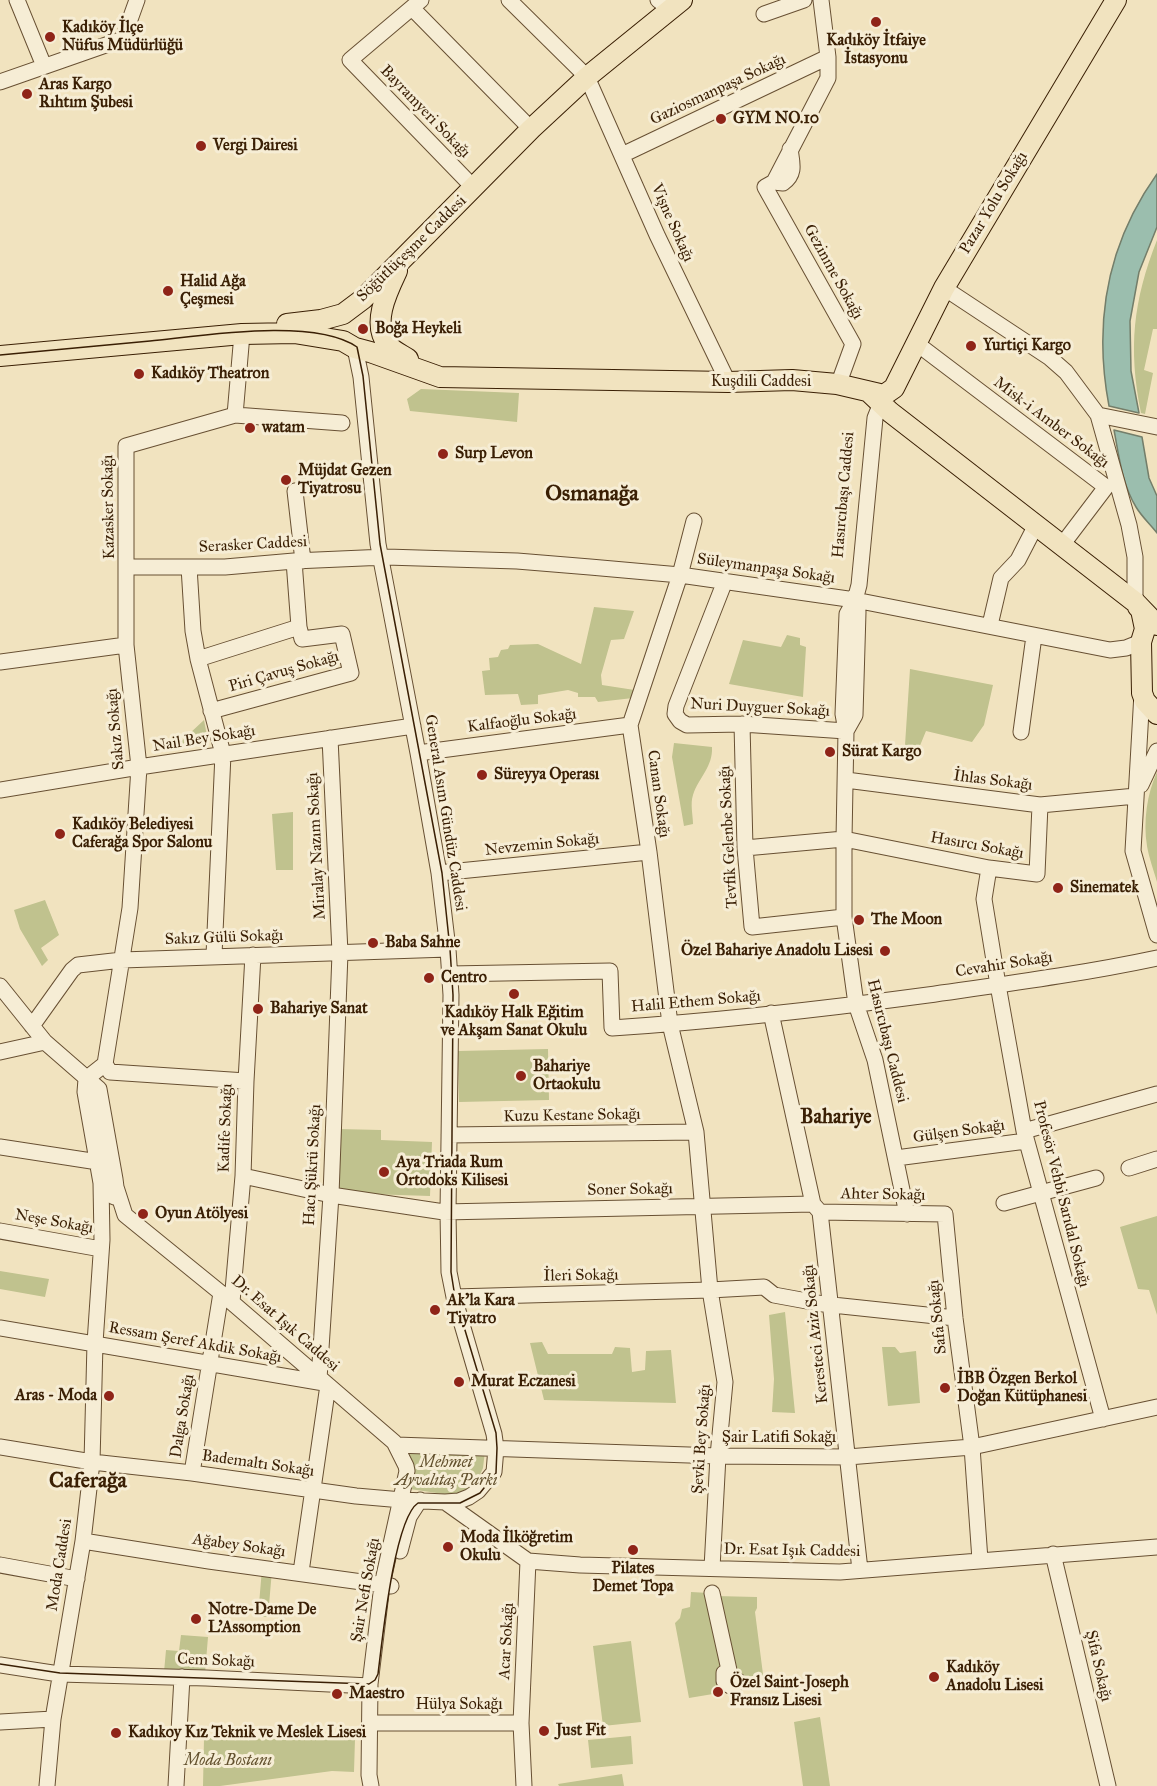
<!DOCTYPE html>
<meta charset="utf-8">
<style>
body{margin:0}
canvas{display:block;background:#f1e3bf}
</style>
<canvas width="1157" height="1786"></canvas>
<script>
const ctx = document.querySelector('canvas').getContext('2d');
ctx.lineJoin = 'round';
function fill(path, color) { ctx.fillStyle = color; ctx.fill(path, 'evenodd'); }
function stroke(path, color, width, dash) { ctx.strokeStyle = color; ctx.lineWidth = width; ctx.lineCap = dash ? 'butt' : 'round'; ctx.setLineDash(dash || []); ctx.stroke(path); }
function drawText(font, color, halo, rows, align = 'center') {
  ctx.font = font + ' "IM FELL Great Primer",serif'; ctx.lineWidth = 6; ctx.setLineDash([]); ctx.textBaseline = 'middle'; ctx.strokeStyle = halo; ctx.fillStyle = color; for (const [text, x, y, turn = 0] of rows) {
    ctx.save(); ctx.translate(x, y); ctx.rotate((+turn || 0) * Math.PI / 180); ctx.textAlign = isNaN(turn) ? turn : align; if (halo) ctx.strokeText(text, 0, 0); ctx.fillText(text, 0, 0); ctx.restore();
  }
}
fill(new Path2D(`
 M1157,240V329H1153L1144,370L1153,373L1145,414L1141,413C1128,348 1133,301 1157,240Z
 M421,389L519,393L517,422L410,411L407,399Z
 M594,607L634,611L624,639L611,640L601,675L602,685L641,691L633,698L598,702L595,697H578V693L568,690L538,695V704L521,705L518,694L485,695L482,671L490,670L489,658L498,657L501,650L508,649L510,645L538,644L581,664Z
 M787,635L800,638V645L806,647L803,697L729,684L743,640L781,647Z
 M910,669L993,685L984,725L972,742L926,731L919,748L905,745Z
 M204,720L208,741L173,749Z
 M674,743L712,747C713,767 699,777 693,795C690,804 693,815 693,824L684,826L672,757Z
 M1157,772V882C1154,871 1149,858 1147,846C1143,821 1147,794 1157,772Z
 M293,812V870H276L272,814Z
 M45,900L59,935L41,948L48,960L42,966L20,929L14,910Z
 M548,1049L549,1100L459,1102L458,1051Z
 M338,1129L381,1130V1140L432,1142L430,1196L336,1193Z
 M1157,1216V1315L1149,1290L1138,1289L1120,1227Z
 M0,1271L49,1279L45,1297L0,1289Z
 M785,1312L795,1413L772,1412L774,1379L769,1315Z
 M542,1342L548,1354H612L615,1347L630,1348L632,1372L645,1370L646,1351L671,1350L676,1403L544,1400L530,1343Z
 M882,1347H895L900,1353L916,1351L920,1403L888,1406Z
 M410,1450L485,1451L483,1468L476,1484L457,1496L410,1489L406,1455Z
 M262,1569L272,1570L268,1617H260L261,1605L259,1604Z
 M691,1592L709,1593L725,1686V1692L689,1698L675,1623L680,1618L682,1609L690,1607Z
 M715,1596L757,1597V1608L755,1612L764,1682L748,1683L741,1680Z
 M181,1635L208,1637L205,1673L164,1672L166,1650L179,1651Z
 M631,1641L641,1722L603,1726L593,1646Z
 M820,1717L830,1786H803L794,1722Z
 M631,1736L633,1764L591,1768L588,1740Z
 M204,1738L355,1739L354,1772L332,1771L220,1786H203Z
 M622,1774L624,1786H559L558,1784Z`), '#c0c28e');
const water = new Path2D(`
 M1157,174V227L1139,272L1130,321L1131,371L1139,413L1109,406C1093,321 1107,244 1157,174Z
 M1114,430L1142,437L1149,478L1157,496V533C1150,524 1142,517 1136,507C1122,484 1119,456 1114,430Z`);
fill(water, '#9bbeae');
stroke(water, '#747e6a', 1.5);
const minor = new Path2D(`
 M17,0L44,66
 M421,0L350,60L474,188
 M509,0L587,77L657,235L728,382
 M658,0L670,9
 M412,8L531,129
 M764,14L804,0
 M0,82L123,39L137,0
 M622,155L828,57
 M774,182L765,187L853,344L841,377
 M774,182L828,78V57L821,0
 M774,182L783,183C796,174 792,163 790,149
 M944,288L1050,358L1066,372L1098,415L1129,525L1135,557V602
 M916,343L1106,487L1062,545
 M881,403L875,418L859,585L855,600L847,614L843,714L846,731L844,839V917L856,1004L875,1060L907,1214
 M235,415L242,334
 M1098,415L1157,427
 M295,491L303,561
 M694,521L680,575L630,725L649,852L670,1024L696,1132L710,1290L725,1382L718,1456L712,1568
 M127,567H225L294,561L386,557L517,561L590,567L680,575L855,600L1110,650L1126,648L1141,642
 M189,567L193,631L198,659L223,754L214,955
 M725,581L676,706L675,714L680,721L687,725L742,724L846,731
 M990,625L1001,578L1018,560L1036,525
 M198,659L299,627
 M0,662L126,645
 M1142,693L1133,851L1157,935
 M211,711L351,673L342,634L302,639L299,627L294,561
 M742,724L745,848L752,927L844,917
 M846,731L855,715L858,612L855,596
 M1021,732L1034,636
 M418,753L630,725
 M846,780L1040,805L1136,796
 M1141,785L1157,751
 M0,790L139,767L413,726
 M745,848L844,839L989,868L1037,874L1040,805
 M989,868L984,899L998,985L1024,1131L1103,1419
 M439,873L649,852
 M450,974L610,971L612,1028C718,1021 824,1009 928,995C1005,984 1082,974 1157,958
 M0,986L45,1042L99,1089L115,1179L116,1187L114,1197
 M771,1013L813,1204L820,1212L860,1570
 M32,1026L72,970L78,965L122,960L448,949
 M0,1052L45,1042
 M105,1064L110,1072L246,1081
 M86,1079L105,1064L130,908L139,767L126,645V446L235,415L342,423
 M1024,1131L1157,1094
 M449,1135L696,1132
 M0,1147L98,1162
 M896,1158L1026,1141
 M1129,1168L1157,1159
 M243,1176L331,1195L444,1212L813,1204
 M116,1187L125,1215L221,1293L394,1442L406,1466L407,1471L382,1585L370,1684L369,1775L371,1786
 M1004,1203L1096,1178
 M820,1212L945,1214L955,1318L972,1447L980,1560
 M0,1231L101,1249
 M454,1297L710,1290L764,1287L774,1295L823,1304L955,1318
 M232,1302L243,1176L246,1081L253,955
 M0,1328L324,1383
 M319,1379L331,1195L340,953L330,738
 M396,1445L718,1456L848,1457L972,1447L1157,1407
 M0,1447L92,1462L192,1473L356,1496L402,1500L445,1502L459,1501L469,1497L478,1491L494,1472L496,1448L494,1434L454,1297L449,1272L448,1212L451,995L448,949L439,873L418,753L378,544L361,377L355,348
 M192,1473L221,1293
 M445,1502L528,1561L580,1565L840,1572L1157,1547
 M83,1541L209,1561L391,1586
 M400,1551L409,1517L420,1500
 M1053,1554L1108,1786
 M0,1565L77,1579
 M301,1572L328,1385
 M712,1593L729,1670L724,1673V1681L730,1686L735,1685L738,1681
 M0,1665L59,1674L206,1678L370,1686
 M0,1722L53,1719
 M370,1723H521
 M47,1786L53,1719L83,1541L92,1462L95,1343L102,1240L101,1183L85,1092L86,1079
 M176,1786L182,1677
 M524,1786L521,1723L528,1561`);
const major = new Path2D(`
 M397,271C387,292 371,324 388,345C393,351 402,355 408,359
 M287,324L321,320L343,314L363,299L531,129L587,77L682,0
 M0,356L242,334L294,333L343,341L355,348L370,352L440,377L728,382L792,380L837,384L884,395L894,388L944,288L1116,0
 M870,393L890,412L1135,602L1157,625
 M1138,607L1141,610L1145,629L1141,642L1142,693L1145,701L1157,714`);
stroke(minor, '#685033', 17);
stroke(major, '#3a1f04', 22);
stroke(minor, '#f6edd5', 15);
stroke(major, '#f1e3bf', 20);
stroke(new Path2D(`
 M0,355C50,350 100,346 150,341C201,336 314,317 357,347L363,376L380,544L442,873L450,949L453,995L451,1272L455,1297L496,1433L497,1448L496,1473L480,1493L460,1503H418C394,1519 382,1643 378,1674L375,1680L369,1684L60,1673L0,1664`), '#3a1f04', 1.5);
for (const [x, y, r, color] of [
 [876,22,6,"#8f2418"],
 [50,37,6,"#8f2418"],
 [27,94,6,"#8f2418"],
 [721,119,6,"#8f2418"],
 [201,146,6,"#8f2418"],
 [168,291,6,"#8f2418"],
 [363,329,6,"#8f2418"],
 [971,346,6,"#8f2418"],
 [139,374,6,"#8f2418"],
 [250,428,6,"#8f2418"],
 [443,454,6,"#8f2418"],
 [286,480,6,"#8f2418"],
 [830,752,6,"#8f2418"],
 [482,775,6,"#8f2418"],
 [60,834,6,"#8f2418"],
 [1058,888,6,"#8f2418"],
 [859,920,6,"#8f2418"],
 [373,943,6,"#8f2418"],
 [885,951,6,"#8f2418"],
 [429,978,6,"#8f2418"],
 [514,994,6,"#8f2418"],
 [258,1009,6,"#8f2418"],
 [521,1076,6,"#8f2418"],
 [384,1172,6,"#8f2418"],
 [143,1214,6,"#8f2418"],
 [435,1310,6,"#8f2418"],
 [459,1382,6,"#8f2418"],
 [945,1388,6,"#8f2418"],
 [109,1396,6,"#8f2418"],
 [448,1547,6,"#8f2418"],
 [633,1550,6,"#8f2418"],
 [196,1619,6,"#8f2418"],
 [934,1677,6,"#8f2418"],
 [718,1692,6,"#8f2418"],
 [337,1694,6,"#8f2418"],
 [544,1731,6,"#8f2418"],
 [116,1733,6,"#8f2418"]
]) { const dot = new Path2D(); dot.arc(x, y, r, 0, 2 * Math.PI); ctx.fillStyle = color; ctx.fill(dot); stroke(dot, '#f6edd5', 2); }
drawText('bold 16px', '#3a1f04', '#f6edd5', [
 ["Kadıköy İlçe",62,28],
 ["Nüfus Müdürlüğü",62,46],
 ["Kadıköy İtfaiye",876,41,"center"],
 ["İstasyonu",876,59,"center"],
 ["Aras Kargo",39,85],
 ["Rıhtım Şubesi",39,103],
 ["GYM NO.10",733,119],
 ["Vergi Dairesi",213,146],
 ["Halid Ağa",180,282],
 ["Çeşmesi",180,300],
 ["Boğa Heykeli",375,329],
 ["Yurtiçi Kargo",983,346],
 ["Kadıköy Theatron",151,374],
 ["watam",262,428],
 ["Surp Levon",455,454],
 ["Müjdat Gezen",298,471],
 ["Tiyatrosu",298,489],
 ["Sürat Kargo",842,752],
 ["Süreyya Operası",494,775],
 ["Kadıköy Belediyesi",72,825],
 ["Caferağa Spor Salonu",72,843],
 ["Sinematek",1070,888],
 ["The Moon",871,920],
 ["Baba Sahne",385,943],
 ["Özel Bahariye Anadolu Lisesi",873,951,"right"],
 ["Centro",441,978],
 ["Bahariye Sanat",270,1009],
 ["Kadıköy Halk Eğitim",514,1013,"center"],
 ["ve Akşam Sanat Okulu",514,1031,"center"],
 ["Bahariye",533,1067],
 ["Ortaokulu",533,1085],
 ["Aya Triada Rum",396,1163],
 ["Ortodoks Kilisesi",396,1181],
 ["Oyun Atölyesi",155,1214],
 ["Ak'la Kara",447,1301],
 ["Tiyatro",447,1319],
 ["İBB Özgen Berkol",957,1379],
 ["Doğan Kütüphanesi",957,1397],
 ["Murat Eczanesi",471,1382],
 ["Aras - Moda",97,1396,"right"],
 ["Moda İlköğretim",460,1538],
 ["Okulu",460,1556],
 ["Pilates",633,1569,"center"],
 ["Demet Topa",633,1587,"center"],
 ["Notre-Dame De",208,1610],
 ["L'Assomption",208,1628],
 ["Kadıköy",946,1668],
 ["Anadolu Lisesi",946,1686],
 ["Özel Saint-Joseph",730,1683],
 ["Fransız Lisesi",730,1701],
 ["Maestro",349,1694],
 ["Just Fit",556,1731],
 ["Kadıkoy Kız Teknik ve Meslek Lisesi",128,1733]
], 'left');
drawText('16px', '#3a1f04', '#f6edd5', [
 ["Gaziosmanpaşa Sokağı",718,90,-25],
 ["Bayramyeri Sokağı",425,112,46],
 ["Pazar Yolu Sokağı",994,203,-59],
 ["Vişne Sokağı",672,223,66],
 ["Söğütlüçeşme Caddesi",412,249,-44],
 ["Gezinme Sokağı",833,272,61],
 ["Kuşdili Caddesi",761,382],
 ["Misk-i Amber Sokağı",1051,423,37],
 ["Hasırcıbaşı Caddesi",844,495,-85],
 ["Kazasker Sokağı",109,507,-91],
 ["Serasker Caddesi",253,545,-3],
 ["Süleymanpaşa Sokağı",766,569,8],
 ["Piri Çavuş Sokağı",284,672,-16],
 ["Nuri Duyguer Sokağı",760,708,3],
 ["Kalfaoğlu Sokağı",522,721,-7],
 ["Sakız Sokağı",116,729,-95],
 ["Nail Bey Sokağı",204,739,-9],
 ["İhlas Sokağı",993,781,7],
 ["Canan Sokağı",658,794,82],
 ["General Asım Gündüz Caddesi",445,813,81],
 ["Tevfik Gelenbe Sokağı",729,837,-93],
 ["Nevzemin Sokağı",542,845,-6],
 ["Miralay Nazım Sokağı",317,846,-93],
 ["Hasırcı Sokağı",977,846,10],
 ["Sakız Gülü Sokağı",224,938,-2],
 ["Cevahir Sokağı",1004,965,-9],
 ["Halil Ethem Sokağı",696,1002,-5],
 ["Hasırcıbaşı Caddesi",887,1041,76],
 ["Kuzu Kestane Sokağı",572,1116,-1],
 ["Kadife Sokağı",226,1128,-88],
 ["Gülşen Sokağı",959,1132,-8],
 ["Hacı Şükrü Sokağı",313,1165,-87],
 ["Soner Sokağı",630,1190,-1],
 ["Profesör Vehbi Sarıdal Sokağı",1061,1194,76],
 ["Ahter Sokağı",883,1195,1],
 ["Neşe Sokağı",54,1222,10],
 ["İleri Sokağı",581,1276,-1],
 ["Safa Sokağı",938,1317,-96],
 ["Dr. Esat Işık Caddesi",285,1324,41],
 ["Keresteci Aziz Sokağı",816,1334,-96],
 ["Ressam Şeref Akdik Sokağı",195,1343,10],
 ["Dalga Sokağı",183,1416,-81],
 ["Şair Latifi Sokağı",779,1438],
 ["Şevki Bey Sokağı",702,1439,-86],
 ["Bademaltı Sokağı",258,1464,8],
 ["Ağabey Sokağı",239,1546,8],
 ["Dr. Esat Işık Caddesi",792,1551,1],
 ["Moda Caddesi",60,1565,-81],
 ["Şair Nefi Sokağı",366,1590,-80],
 ["Acar Sokağı",507,1641,-87],
 ["Cem Sokağı",216,1661,2],
 ["Şifa Sokağı",1098,1666,77],
 ["Hülya Sokağı",459,1705]
]);
drawText('italic 16px', '#62502d', '#f6edd5', [
 ["Mehmet",446,1463],
 ["Ayvalıtaş Parkı",446,1481],
 ["Moda Bostanı",228,1761]
]);
drawText('bold 20px', '#3a1f04', '#f6edd5', [
 ["Bahariye",836,1118]
]);
drawText('bold 22px', '#3a1f04', '#f6edd5', [
 ["Osmanağa",592,495],
 ["Caferağa",88,1482]
]);
</script>
